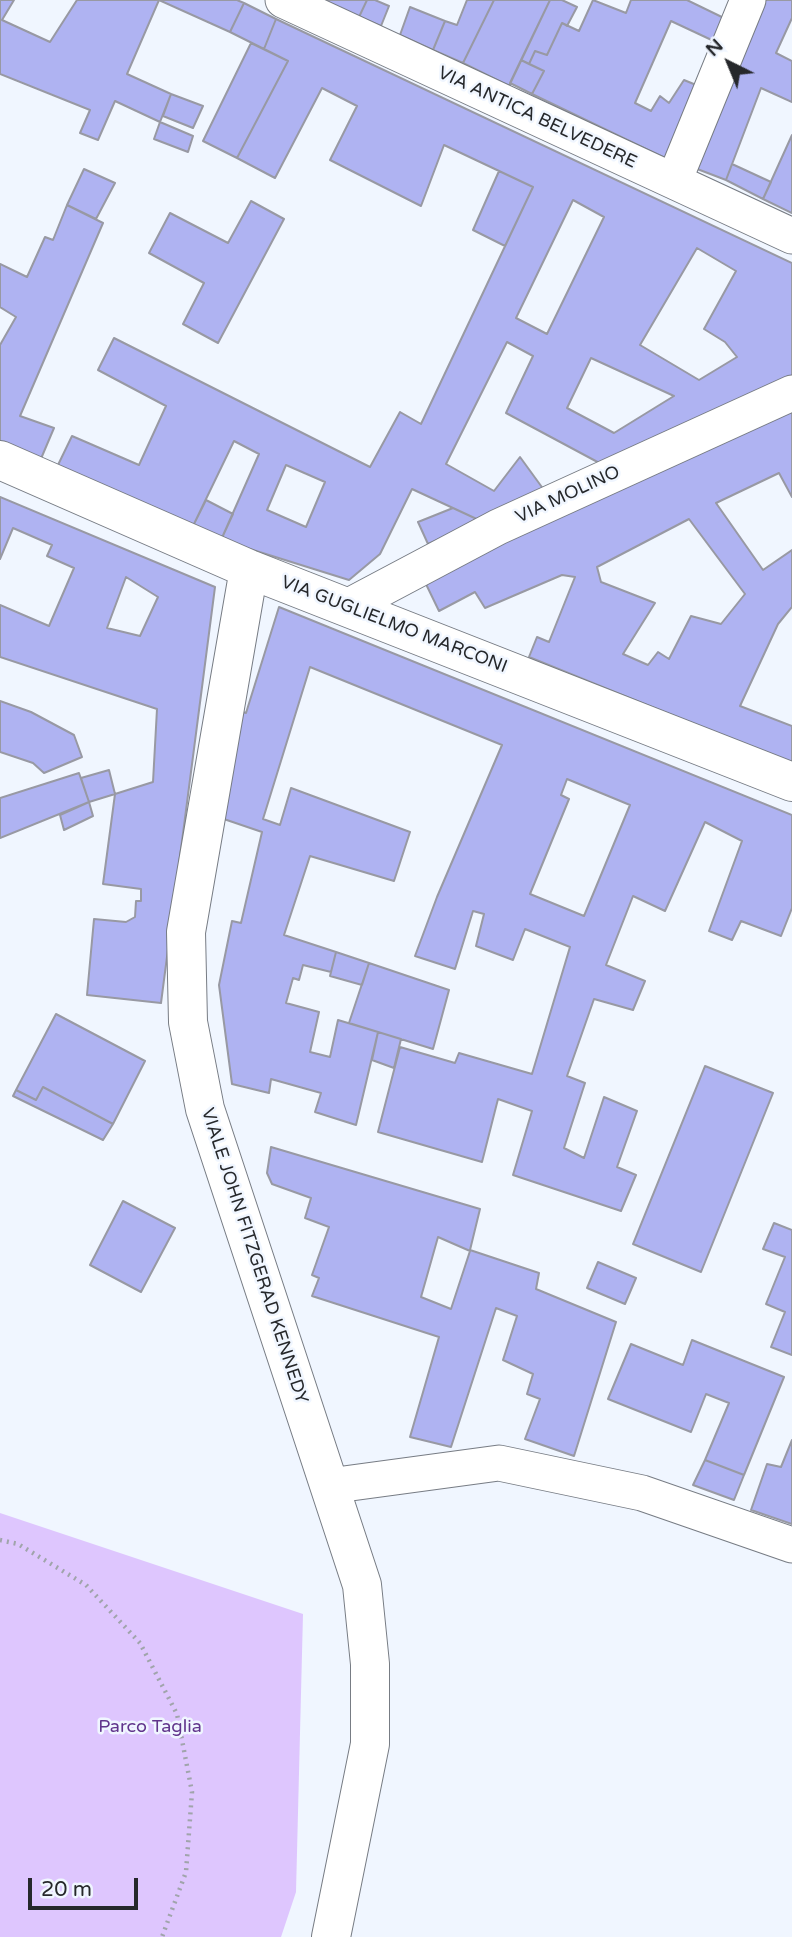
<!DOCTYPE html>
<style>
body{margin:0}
#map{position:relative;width:792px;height:1937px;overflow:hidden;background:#f0f6ff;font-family:"Varela Round",sans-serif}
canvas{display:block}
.north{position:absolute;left:694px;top:28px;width:70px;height:70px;-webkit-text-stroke:5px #f0f6ff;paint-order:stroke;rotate:317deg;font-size:19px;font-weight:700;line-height:28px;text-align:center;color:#26282b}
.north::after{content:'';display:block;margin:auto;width:24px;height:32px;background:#26282b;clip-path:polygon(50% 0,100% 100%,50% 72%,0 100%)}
.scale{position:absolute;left:28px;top:1878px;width:110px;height:32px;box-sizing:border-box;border:4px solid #26282b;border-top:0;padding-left:9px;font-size:21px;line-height:24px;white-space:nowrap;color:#26282b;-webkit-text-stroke:5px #f0f6ff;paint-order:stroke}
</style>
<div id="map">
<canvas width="792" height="1937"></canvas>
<div class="north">N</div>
<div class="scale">20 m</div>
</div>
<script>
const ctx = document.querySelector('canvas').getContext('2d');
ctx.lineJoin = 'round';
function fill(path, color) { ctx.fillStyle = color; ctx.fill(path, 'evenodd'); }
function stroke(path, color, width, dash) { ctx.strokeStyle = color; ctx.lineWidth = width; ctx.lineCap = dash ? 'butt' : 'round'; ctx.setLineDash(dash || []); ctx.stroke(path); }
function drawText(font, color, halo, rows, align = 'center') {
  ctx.font = font + ' "Varela Round",sans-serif'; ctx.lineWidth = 5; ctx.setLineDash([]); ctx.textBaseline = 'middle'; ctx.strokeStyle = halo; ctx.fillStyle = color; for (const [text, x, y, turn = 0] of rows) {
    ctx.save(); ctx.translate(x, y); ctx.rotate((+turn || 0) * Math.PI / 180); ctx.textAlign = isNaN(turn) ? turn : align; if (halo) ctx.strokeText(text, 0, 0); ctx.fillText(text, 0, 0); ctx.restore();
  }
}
fill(new Path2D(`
 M0,1513L303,1614L296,1892L281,1937H0Z`), '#dec6fe');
const building = new Path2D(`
 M0,0H14L2,20L50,42L77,0H237L244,3L230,32L159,0L127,74L171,94L160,122L115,101L98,140L80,133L90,110L0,74Z
 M320,0H367L359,17Z
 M367,0H375L389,6L381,26L359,17Z
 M467,0H494L463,63L433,50L445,21L457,25Z
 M494,0H550L509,86L463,63Z
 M550,0H562L577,7L567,26L562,23L547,55L535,51L529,64L521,60Z
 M593,0L626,13L631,0H687L728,20L718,43L671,21L635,103L651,111L660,96L669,103L684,80L701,87L671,161L532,94L544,71L529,64L535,51L547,55L562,23L579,31Z
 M758,0H792V18L776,53L792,61V102L761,88L726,180L692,167Z
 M244,3L276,19L264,49L230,32Z
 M410,7L445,21L433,50L400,35Z
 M276,19L792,263V381L605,466L506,413L533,356L507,342L446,464L494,491L520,457L544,490L481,521L412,489L380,554L349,580L221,540L259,454L234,441L193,526L57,467L72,436L139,465L166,406L98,370L114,338L370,467L400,412L421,424L533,187L444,145L421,206L330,160L357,106L322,88L275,178L237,158L288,61L264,49ZM573,200L604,217L547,334L516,318ZM697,248L736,271L704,329L725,342L737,357L699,380L640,345ZM591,358L674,396L614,433L567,408ZM286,465L325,482L306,527L267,510Z
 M251,43L288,61L237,158L203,141Z
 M521,60L544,71L532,94L510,83Z
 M171,94L203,106L193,128L163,116Z
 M160,122L193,136L188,152L154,139Z
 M792,135V213L763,199Z
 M732,164L771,182L763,199L726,180Z
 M84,169L115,183L96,219L67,205Z
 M499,171L533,187L505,246L473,230Z
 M251,201L284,219L218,343L183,324L204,283L149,253L170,213L228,243Z
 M67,205L103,223L20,416L54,428L40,461L0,444V345L16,317L0,307V264L27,277L45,237L53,240Z
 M792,406V497L779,473L716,503L763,570L792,550V607L778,624L740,706L792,726V764L529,657L537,637L549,642L575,577L562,575L485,608L475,592L439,611L424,580ZM689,519L745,594L721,624L691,616L669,659L658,652L648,665L623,654L655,603L601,582L597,567Z
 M0,497L215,587L161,1003L87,995L94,919L126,922L135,917L136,901H141V889L103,884L115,794L153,782L157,709L0,657V605L49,626L74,568L47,556L52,545L13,528L0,559ZM126,577L158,597L140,636L107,628Z
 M206,500L233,514L221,540L193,526Z
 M453,508L481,521L428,544L418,522Z
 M279,607L792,815V908L781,936L741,921L732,940L709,931L742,841L705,822L665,911L633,896L606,965L645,981L633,1010L594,999L567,1076L585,1083L564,1148L584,1158L604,1097L637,1111L617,1167L636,1175L621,1211L513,1175L532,1111L498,1099L482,1162L378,1132L400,1047L455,1063L459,1053L532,1074L570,947L525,929L513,960L476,946L484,914L473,911L455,969L415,956L437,897L502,745L310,667L263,819L280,825L291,788L410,832L394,881L310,856L284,935L336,952L331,972L303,965L299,980L293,978L286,1003L319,1012L310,1052L330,1057L338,1020L378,1032L356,1125L315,1112L321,1093L271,1079L269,1093L232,1084L219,985L232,921L241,923L262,832L215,816L239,711L246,713ZM567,779L630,805L584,916L530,894L569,799L561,795Z
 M0,701L31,712L74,735L82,757L44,773L33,763L0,752Z
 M109,770L115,794L89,802L81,778Z
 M79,773L89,802L0,838V798Z
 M89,802L93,816L64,830L60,815Z
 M336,952L369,963L362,985L330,976Z
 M369,963L449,990L433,1049L349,1023Z
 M56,1014L145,1061L113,1124L43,1087L36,1100L16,1090Z
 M378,1032L401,1039L394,1068L372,1060Z
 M705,1066L773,1093L701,1272L633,1244Z
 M43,1087L113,1124L103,1140L13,1096L16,1090L36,1100Z
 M271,1147L480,1209L470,1250L539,1273L536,1289L616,1322L574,1456L525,1439L540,1399L527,1394L533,1374L503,1360L517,1316L496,1308L451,1447L410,1437L439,1337L312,1296L319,1278L312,1275L329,1227L305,1218L311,1198L272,1184L267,1173ZM438,1237L470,1251L451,1309L421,1297Z
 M123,1201L175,1228L141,1292L90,1265Z
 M774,1223L792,1230V1355L771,1347L785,1312L766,1304L785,1257L763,1249Z
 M598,1262L636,1278L625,1304L587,1288Z
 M692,1340L784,1377L744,1475L705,1460L729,1403L706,1394L691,1432L608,1399L631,1344L683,1365Z
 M792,1440V1524L751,1510L767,1464L781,1467Z
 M705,1460L744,1475L734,1500L693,1485Z`);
fill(building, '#afb3f2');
stroke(building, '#9899a3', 2);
const street = new Path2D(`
 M283,0L792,236
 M674,181L748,0
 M349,606L498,527L792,393
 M329,1486L499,1463L642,1493L792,1545`);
const secondary = new Path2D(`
 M0,460L249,569L792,782
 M249,569L186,932L188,1022L205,1109L362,1585L370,1664V1744L331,1937`);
stroke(street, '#777c84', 37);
stroke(secondary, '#777c84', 40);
stroke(new Path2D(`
 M0,1540L18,1544L86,1585L140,1643L177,1714L192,1792L186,1872L162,1937`), '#a0a4ab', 4.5, [2, 5]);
stroke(street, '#fff', 35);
stroke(secondary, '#fff', 38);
drawText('18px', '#26282b', '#f0f6ff', [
 ["VIA ANTICA BELVEDERE",537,118,25],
 ["VIA MOLINO",568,495,-25],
 ["VIA GUGLIELMO MARCONI",394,625,21],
 ["VIALE JOHN FITZGERAD KENNEDY",254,1256,72]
]);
drawText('18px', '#61358c', '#f0f6ff', [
 ["Parco Taglia",150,1727]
]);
</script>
